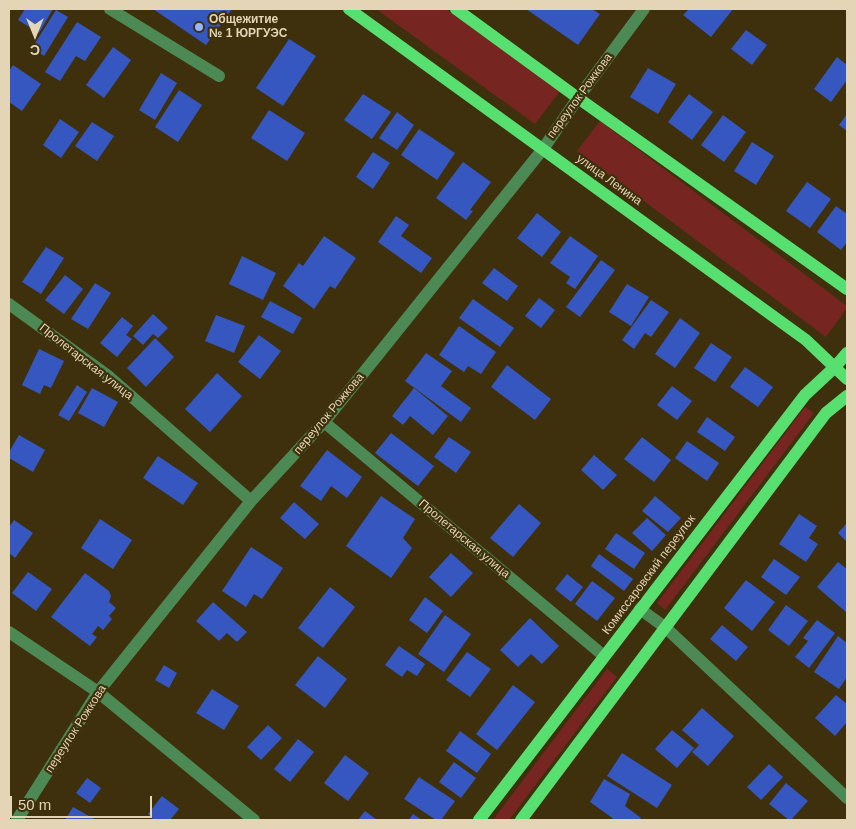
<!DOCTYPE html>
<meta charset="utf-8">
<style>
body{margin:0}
#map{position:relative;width:856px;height:829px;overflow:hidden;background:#3e300c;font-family:Helvetica,sans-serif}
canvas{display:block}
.frame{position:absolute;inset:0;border:10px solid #e3d5b5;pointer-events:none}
.north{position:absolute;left:10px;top:10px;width:50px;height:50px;-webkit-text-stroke:4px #3e300c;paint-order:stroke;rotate:180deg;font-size:14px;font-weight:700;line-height:20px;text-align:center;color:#e3d5b5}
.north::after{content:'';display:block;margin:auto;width:18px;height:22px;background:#e3d5b5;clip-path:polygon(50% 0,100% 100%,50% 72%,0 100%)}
.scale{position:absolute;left:10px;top:796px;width:142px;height:22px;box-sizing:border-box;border:2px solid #e3d5b5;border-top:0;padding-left:6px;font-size:15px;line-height:18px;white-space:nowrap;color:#e3d5b5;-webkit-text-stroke:4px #3e300c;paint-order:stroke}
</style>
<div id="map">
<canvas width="856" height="829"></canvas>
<div class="frame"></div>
<div class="north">С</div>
<div class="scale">50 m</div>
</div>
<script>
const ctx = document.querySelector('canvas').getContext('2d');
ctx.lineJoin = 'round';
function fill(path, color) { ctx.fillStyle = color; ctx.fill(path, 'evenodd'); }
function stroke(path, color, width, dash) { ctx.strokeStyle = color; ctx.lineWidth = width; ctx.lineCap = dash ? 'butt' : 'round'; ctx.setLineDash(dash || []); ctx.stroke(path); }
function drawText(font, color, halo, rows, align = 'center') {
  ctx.font = font + ' Helvetica,sans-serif'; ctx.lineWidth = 4.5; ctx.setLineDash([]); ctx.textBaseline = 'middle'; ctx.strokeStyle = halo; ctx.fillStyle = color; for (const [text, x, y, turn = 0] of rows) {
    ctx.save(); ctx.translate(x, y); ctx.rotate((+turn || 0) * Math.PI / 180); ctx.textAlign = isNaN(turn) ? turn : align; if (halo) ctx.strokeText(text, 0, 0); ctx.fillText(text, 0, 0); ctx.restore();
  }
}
fill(new Path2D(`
 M376,9H446L560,91L535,124Z
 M600,121L847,306V308L826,337L577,151Z
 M805,407L814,413L665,610L657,603Z
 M607,669L617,677L509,820H493Z`), '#772521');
fill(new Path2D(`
 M25,9H53L39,33L18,20Z
 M153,9H232L206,45Z
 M526,9H592L600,14L578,45Z
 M689,9H733L711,37L683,15Z
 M56,10L68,17L44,56L32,48Z
 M77,22L101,37L85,61L76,56L60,81L45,72Z
 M746,30L767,45L752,65L731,49Z
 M289,39L316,56L283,106L256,88Z
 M113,47L131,60L104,98L86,85Z
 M837,57L847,65V80L831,102L814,89Z
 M13,65L41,84L22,111L9,102V71Z
 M648,68L676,84L658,114L630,97Z
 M161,73L177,83L155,120L139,110Z
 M179,90L202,105L178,142L155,127Z
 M363,94L391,112L372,139L344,120Z
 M689,94L713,112L692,140L668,122Z
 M269,110L305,133L287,161L251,138Z
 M397,112L414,125L397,150L379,138Z
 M847,114V131L839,125Z
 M723,115L746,132L724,162L701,145Z
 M60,119L79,132L61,158L43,145Z
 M92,122L114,136L97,161L75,146Z
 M419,129L455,153L437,180L401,155Z
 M752,142L774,156L756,185L734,171Z
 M373,152L390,163L373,189L356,177Z
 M463,162L491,182L470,210L473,211L466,220L436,198Z
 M807,182L831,199L810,228L786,211Z
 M836,206L847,214V242L841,250L817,232Z
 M537,213L561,232L542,257L517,238Z
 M396,216L409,225L401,236L432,258L421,273L378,242Z
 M324,236L356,258L335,289L330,286L314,309L283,286L299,263L303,266Z
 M570,236L598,256L575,289L566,283L570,277L550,263Z
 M46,247L64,258L41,294L22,282Z
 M242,256L276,273L263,300L229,284Z
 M601,260L615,270L580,317L566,307Z
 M494,268L518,286L507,301L482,283Z
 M65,275L83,289L64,314L45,300Z
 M95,283L111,293L88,329L71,319Z
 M627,284L649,297L631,326L609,312Z
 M539,298L555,310L541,328L525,316Z
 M473,299L514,328L500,347L459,318Z
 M651,300L669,312L651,337L645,333L634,349L622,340Z
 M270,301L302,318L293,334L261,317Z
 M153,314L168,328L158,338L153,334L143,345L133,336Z
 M216,315L245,326L234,353L205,341Z
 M122,317L133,326L126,335L132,339L117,357L100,343Z
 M680,318L700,333L675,368L655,354Z
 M459,326L496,352L481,374L468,366L464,372L439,355Z
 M259,335L281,351L260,379L238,362Z
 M155,338L174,357L146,387L127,368Z
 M711,343L732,357L715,382L694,368Z
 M39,349L64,361L51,388L44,385L40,394L22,385Z
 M426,353L452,371L441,386L471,408L461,422L405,381Z
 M507,365L551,399L535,420L491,387Z
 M745,367L773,387L758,407L730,387Z
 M217,373L242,396L210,432L185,409Z
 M77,385L87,392L69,421L58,415Z
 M672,386L692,401L677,420L657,405Z
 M92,388L118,402L104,427L78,413Z
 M414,388L448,416L433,435L410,416L403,425L392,416Z
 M707,417L735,437L725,451L697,432Z
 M391,433L434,466L418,486L375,453Z
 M19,435L45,450L33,472L9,458V452Z
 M449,437L471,452L456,473L434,457Z
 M642,437L671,460L654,482L624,459Z
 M687,441L719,463L707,481L675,458Z
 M327,450L362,477L347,498L331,486L321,501L300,486Z
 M594,455L617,475L603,490L581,470Z
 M158,456L198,483L183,505L143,478Z
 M381,496L415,519L403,538L412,548L391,578L346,546Z
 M655,496L681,518L668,532L642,511Z
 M294,502L319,524L305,539L280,518Z
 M519,504L541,523L513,557L490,538Z
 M799,514L817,526L809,538L818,544L806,562L779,544Z
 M647,518L666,535L652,551L632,533Z
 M100,519L132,540L113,569L81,548Z
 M14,520L33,533L15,558L9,553V527Z
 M847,523V542L838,533Z
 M616,533L645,553L634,569L605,549Z
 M251,547L283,568L262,599L254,594L246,607L222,591Z
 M451,553L473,573L451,597L429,577Z
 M599,554L633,579L624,591L591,566Z
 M774,559L800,577L786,595L761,577Z
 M838,562L847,569V613L817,587Z
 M28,572L52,589L36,611L12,593Z
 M85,573L109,591L111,596L109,602L116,608L109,616L112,619L103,630L98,626L92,634L97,637L90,646L51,617Z
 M567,574L583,587L571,602L555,589Z
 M746,580L775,602L752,631L724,608Z
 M592,581L615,598L597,621L575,604Z
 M330,587L355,607L323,648L298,628Z
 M425,597L443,611L427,633L409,620Z
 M213,602L247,632L237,642L227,633L219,641L196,621Z
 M786,605L808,621L789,646L768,630Z
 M445,615L471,634L444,672L418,654Z
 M530,618L559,646L542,664L531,654L518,667L500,650Z
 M817,620L835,633L809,668L795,657L808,641L803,638Z
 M722,625L748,647L736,661L710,639Z
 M838,636L847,643V677L839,689L814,672Z
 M399,646L425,664L417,676L407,670L402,677L385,665Z
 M467,652L491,669L470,697L446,680Z
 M318,656L347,679L325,708L295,685Z
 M164,665L177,673L169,688L155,680Z
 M513,685L535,702L497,750L476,734Z
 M212,689L239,706L224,730L196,713Z
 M836,695L847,704V722L835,736L815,718Z
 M702,708L734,736L708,766L692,752L699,745L682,730Z
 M268,725L282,738L261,760L247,747Z
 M672,730L694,748L677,768L655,749Z
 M460,731L491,754L477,773L446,751Z
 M298,739L314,752L290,782L274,769Z
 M622,753L672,785L657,808L607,776Z
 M345,755L369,773L348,801L324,783Z
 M454,762L476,778L461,798L439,782Z
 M769,764L783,777L761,800L747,787Z
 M419,777L455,801L441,820H436L404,799Z
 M87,778L101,788L90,803L76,793Z
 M604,779L630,794L625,806L641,818L639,820H615L590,802Z
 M786,783L808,801L791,820H789L769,804Z
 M162,796L179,809L170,820H152L153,819L148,814Z
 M73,807L96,820H65Z
 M365,811L377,820H358Z
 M413,814L422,820H409Z`), '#3657c0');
stroke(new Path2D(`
 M110,9L219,76
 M9,304L107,375L251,501
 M324,422L604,656
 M640,609L666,628L847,798
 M9,632L98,692L254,820
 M17,820L98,692L251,501L324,422L543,149L578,98L644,9`), '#4c8954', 12);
stroke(new Path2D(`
 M349,9L806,340L847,379
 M456,9L578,98L847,289
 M479,820L805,395L835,367L847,353
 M521,820L826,413L847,396`), '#57e070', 12);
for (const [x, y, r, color] of [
 [199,27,5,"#98b5fd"]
]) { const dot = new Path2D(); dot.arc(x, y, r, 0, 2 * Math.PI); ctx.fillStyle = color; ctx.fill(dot); stroke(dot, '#3e300c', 2); }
drawText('bold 12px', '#e3d5b5', '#3e300c', [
 ["Общежитие",209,20],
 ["№ 1 ЮРГУЭС",209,34]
], 'left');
drawText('12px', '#e3d5b5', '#3e300c', [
 ["переулок Рожкова",580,96,-54],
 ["улица Ленина",609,180,36],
 ["Пролетарская улица",86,362,38],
 ["переулок Рожкова",329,414,-50],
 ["Пролетарская улица",464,539,40],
 ["Комиссаровский переулок",649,575,-53],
 ["переулок Рожкова",76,729,-57]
]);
</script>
